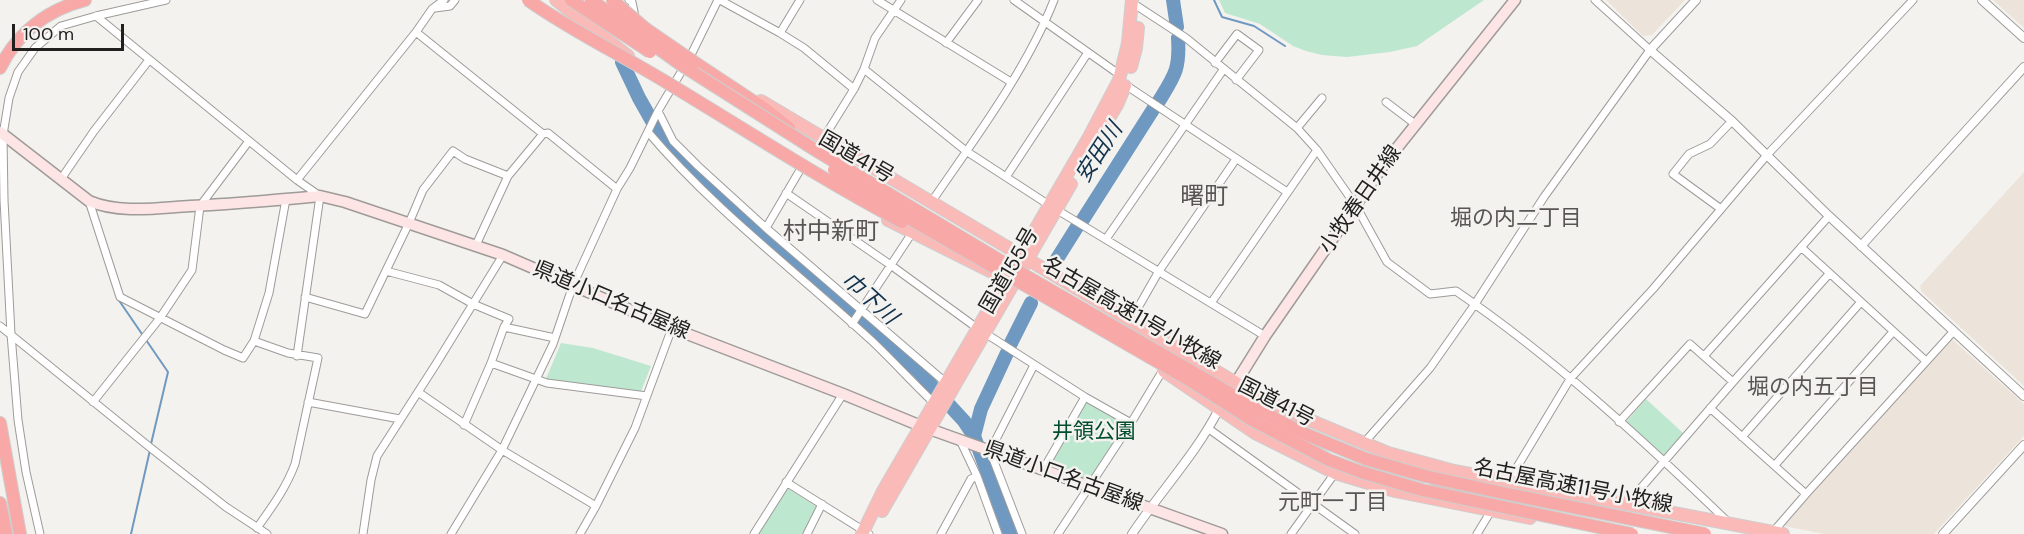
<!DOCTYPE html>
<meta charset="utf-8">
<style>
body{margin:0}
#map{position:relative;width:2024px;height:534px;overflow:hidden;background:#f4f2ef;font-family:"DM Sans",sans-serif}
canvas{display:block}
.scale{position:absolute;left:12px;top:24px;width:112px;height:27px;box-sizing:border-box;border:3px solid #21201f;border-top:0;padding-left:8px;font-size:18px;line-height:21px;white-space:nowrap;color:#21201f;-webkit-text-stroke:4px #f4f2ef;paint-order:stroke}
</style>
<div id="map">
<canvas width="2024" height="534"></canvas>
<div class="scale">100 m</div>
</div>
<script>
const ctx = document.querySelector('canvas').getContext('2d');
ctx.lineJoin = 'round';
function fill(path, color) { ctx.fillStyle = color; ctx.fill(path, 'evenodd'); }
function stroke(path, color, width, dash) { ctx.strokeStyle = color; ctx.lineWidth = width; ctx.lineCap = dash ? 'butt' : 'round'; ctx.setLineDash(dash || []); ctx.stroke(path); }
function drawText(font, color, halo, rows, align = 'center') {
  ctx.font = font + ' "DM Sans","Noto Sans JP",sans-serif'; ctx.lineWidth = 5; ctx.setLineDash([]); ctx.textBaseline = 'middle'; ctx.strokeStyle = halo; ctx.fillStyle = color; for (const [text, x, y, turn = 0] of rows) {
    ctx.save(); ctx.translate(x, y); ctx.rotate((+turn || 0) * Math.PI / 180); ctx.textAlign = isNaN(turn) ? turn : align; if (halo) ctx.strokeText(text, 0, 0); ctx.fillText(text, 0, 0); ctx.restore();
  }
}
fill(new Path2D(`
 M1606,0H1685L1652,35L1643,36Z
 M1993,0H2024V28Z
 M2024,172V386L1921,291L1920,286Z
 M1949,340H1953L2024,404V436L1934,534H1824L1784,526L1783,523Z`), '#ece4db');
fill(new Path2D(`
 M1219,0H1484L1417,46L1390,52L1347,57L1322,55L1306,51L1293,46L1260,24L1225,13Z
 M561,343L593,348L651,366L640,394L545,381Z
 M1085,397L1131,423L1090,487L1043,470Z
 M1646,399L1683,433L1663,456L1626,422Z
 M787,488L817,507L804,534H758Z`), '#bee7cf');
stroke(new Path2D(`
 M1214,0L1222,17L1254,26L1285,46
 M118,299L168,372L151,444
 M131,534L150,450`), '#6f99c1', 2);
stroke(new Path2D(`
 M1173,0L1177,27
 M622,62L639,98L652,121L686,162L771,242L918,371L964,421L974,436L1010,534
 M1159,101C1175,75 1180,69 1178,38
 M1082,221L1154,108
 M1055,262L1077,227
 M1010,345L1031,303
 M974,436L981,409L1007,353`), '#6f99c1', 14);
const minor = new Path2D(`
 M629,0L632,2L635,17
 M720,0L780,33L804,48L854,89
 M877,0L1011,82
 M1014,0L1120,75
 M1131,2L1186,38L1297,128L1317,150L1356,206L1387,262L1430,294L1456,291C1554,358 1643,440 1728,522
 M435,8L450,6L455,0
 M96,16L297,180L320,196L297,356
 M416,32L543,134L548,133L617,189
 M780,33L800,0
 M946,43L978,0
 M1215,63L1237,34L1259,50L1236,80
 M864,69L875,38L901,0
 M1124,84L1287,192
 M1386,102L1415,124
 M658,111L673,141L698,166L766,228L945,382
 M1297,128L1322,98
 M648,132C714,210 797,272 872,341C893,361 913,383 934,403
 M823,139L854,89L864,69L966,151L1049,205L1265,336
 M1006,177L1087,54
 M61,179L94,131L149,60
 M297,180L416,32L432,9L444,0
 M786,193L892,266L977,328L1085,397L1131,423
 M89,201L120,297L224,350L243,358L254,341L288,353L318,358L295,464C286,488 272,507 257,528
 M932,201C974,140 1027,69 1054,0
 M1721,209L1673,174L1689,154L1710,144L1732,121
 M766,228L800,170
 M1106,239L1223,70
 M476,245L508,176L543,134
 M1801,247L1926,361
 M386,271L439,285L473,304L509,319L504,327L555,338
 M305,297L365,314L409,223L423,190L453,151L465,159L508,176
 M1211,303L1317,150
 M1131,320L1159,271L1236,159
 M852,324L912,233
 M0,326L152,449L226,507L267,534
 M504,327L491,363L547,383L647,396
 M254,341L269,293L286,199
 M1705,355L1829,216
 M418,392L502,450L596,506
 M93,402L160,318L192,270L200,206L249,141
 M308,402L400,419
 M1710,408L1806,494L1953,332
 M1619,422L1690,344L1733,382
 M464,425L491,363
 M1209,429L1355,534
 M1742,437L1860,303
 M960,440L977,476L998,534
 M1363,444L1430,368L1475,304L1544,197L1650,50L1595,0
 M1775,465L1892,333
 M1043,470L1085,397
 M786,482L869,534
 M1508,482L1570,379L1653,289L1767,155L1913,0
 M1629,505L1634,496L1733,382L1829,274
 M1773,532L1806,494
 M40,534L26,472L18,420L11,334L4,200L3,135L9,98L18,72L35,48L61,26L96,16L166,0
 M363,534L371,480L377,456L436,364L503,255
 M451,534L502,450L553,344L573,285L617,189L630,168L658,111L690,57L718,0
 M580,534L596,506L635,428L672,328
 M754,534L843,394
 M807,534L822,504
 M941,534L971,479L977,476
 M1022,534L990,451L1034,365
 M1058,534L1131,423L1163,370
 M1291,534L1335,473
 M1477,534L1491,511`);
const tertiary = new Path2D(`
 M1696,0L1650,50L1732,121L1829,216L2024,396
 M1982,0L2024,38
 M1861,246L2024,67
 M1132,534C1160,492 1196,454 1219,409
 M1943,534L2024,445`);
const secondary = new Path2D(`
 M0,132L89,201C120,214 157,208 190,206C234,204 277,200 320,196L345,202L503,255L669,327L843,394L921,426L1222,534
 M1232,389L1265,336L1385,163L1515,0`);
const trunk = new Path2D(`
 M556,0L628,56
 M1131,67L1136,48L1138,28
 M761,101L1236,383L1283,409L1388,453L1454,471L1783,534
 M1101,132L1117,105L1125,86
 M888,220L996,274
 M1164,371L1255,433L1335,473L1395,491L1530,518
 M882,511L1071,184
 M862,534L883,491L1089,137L1119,80L1128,43L1132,0`);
const motorway = new Path2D(`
 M694,62L765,109L789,128
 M0,68C17,33 47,10 85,0
 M0,423L20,534
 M1437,484L1505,499
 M0,503L6,534`);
stroke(minor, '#9e9b99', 9);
stroke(tertiary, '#9e9b99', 10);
stroke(secondary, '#9e9b99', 13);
stroke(trunk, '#cecece', 14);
stroke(motorway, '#cecece', 14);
stroke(minor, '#fff', 7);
stroke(tertiary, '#fff', 8);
stroke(secondary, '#fde5e5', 10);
stroke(trunk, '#fabab8', 12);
stroke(motorway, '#f8a9a7', 12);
const motorwayBridge = new Path2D(`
 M528,0C572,31 620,54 666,82C744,129 821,179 902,222
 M571,0L650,52
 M591,0L680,64L817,151L1026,276L1257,409L1303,433L1366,459L1425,476L1503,493L1705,534
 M612,0L646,29L694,62
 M834,170L912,220L1191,381L1252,420L1329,460L1361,472L1422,490L1632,534`);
stroke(motorwayBridge, '#cecece', 14, []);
stroke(motorwayBridge, '#f8a9a7', 12);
drawText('21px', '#21201f', '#f4f2ef', [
 ["国道41号",856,158,30],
 ["小牧春日井線",1361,200,-55],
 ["国道155号",1010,271,-60],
 ["県道小口名古屋線",611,301,23],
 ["名古屋高速11号小牧線",1131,314,30],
 ["国道41号",1276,403,27],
 ["県道小口名古屋線",1063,477,20],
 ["名古屋高速11号小牧線",1573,487,11]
]);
drawText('21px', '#014d30', '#f4f2ef', [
 ["井領公園",1094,432]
]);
drawText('italic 22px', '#10304c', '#f4f2ef', [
 ["安田川",1100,153,-57],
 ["巾下川",869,299,42]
]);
drawText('22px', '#585654', '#f4f2ef', [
 ["堀の内二丁目",1516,219],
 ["堀の内五丁目",1813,388],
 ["元町一丁目",1333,503]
]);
drawText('24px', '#585654', '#f4f2ef', [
 ["曙町",1204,198],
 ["村中新町",831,233]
]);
</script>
